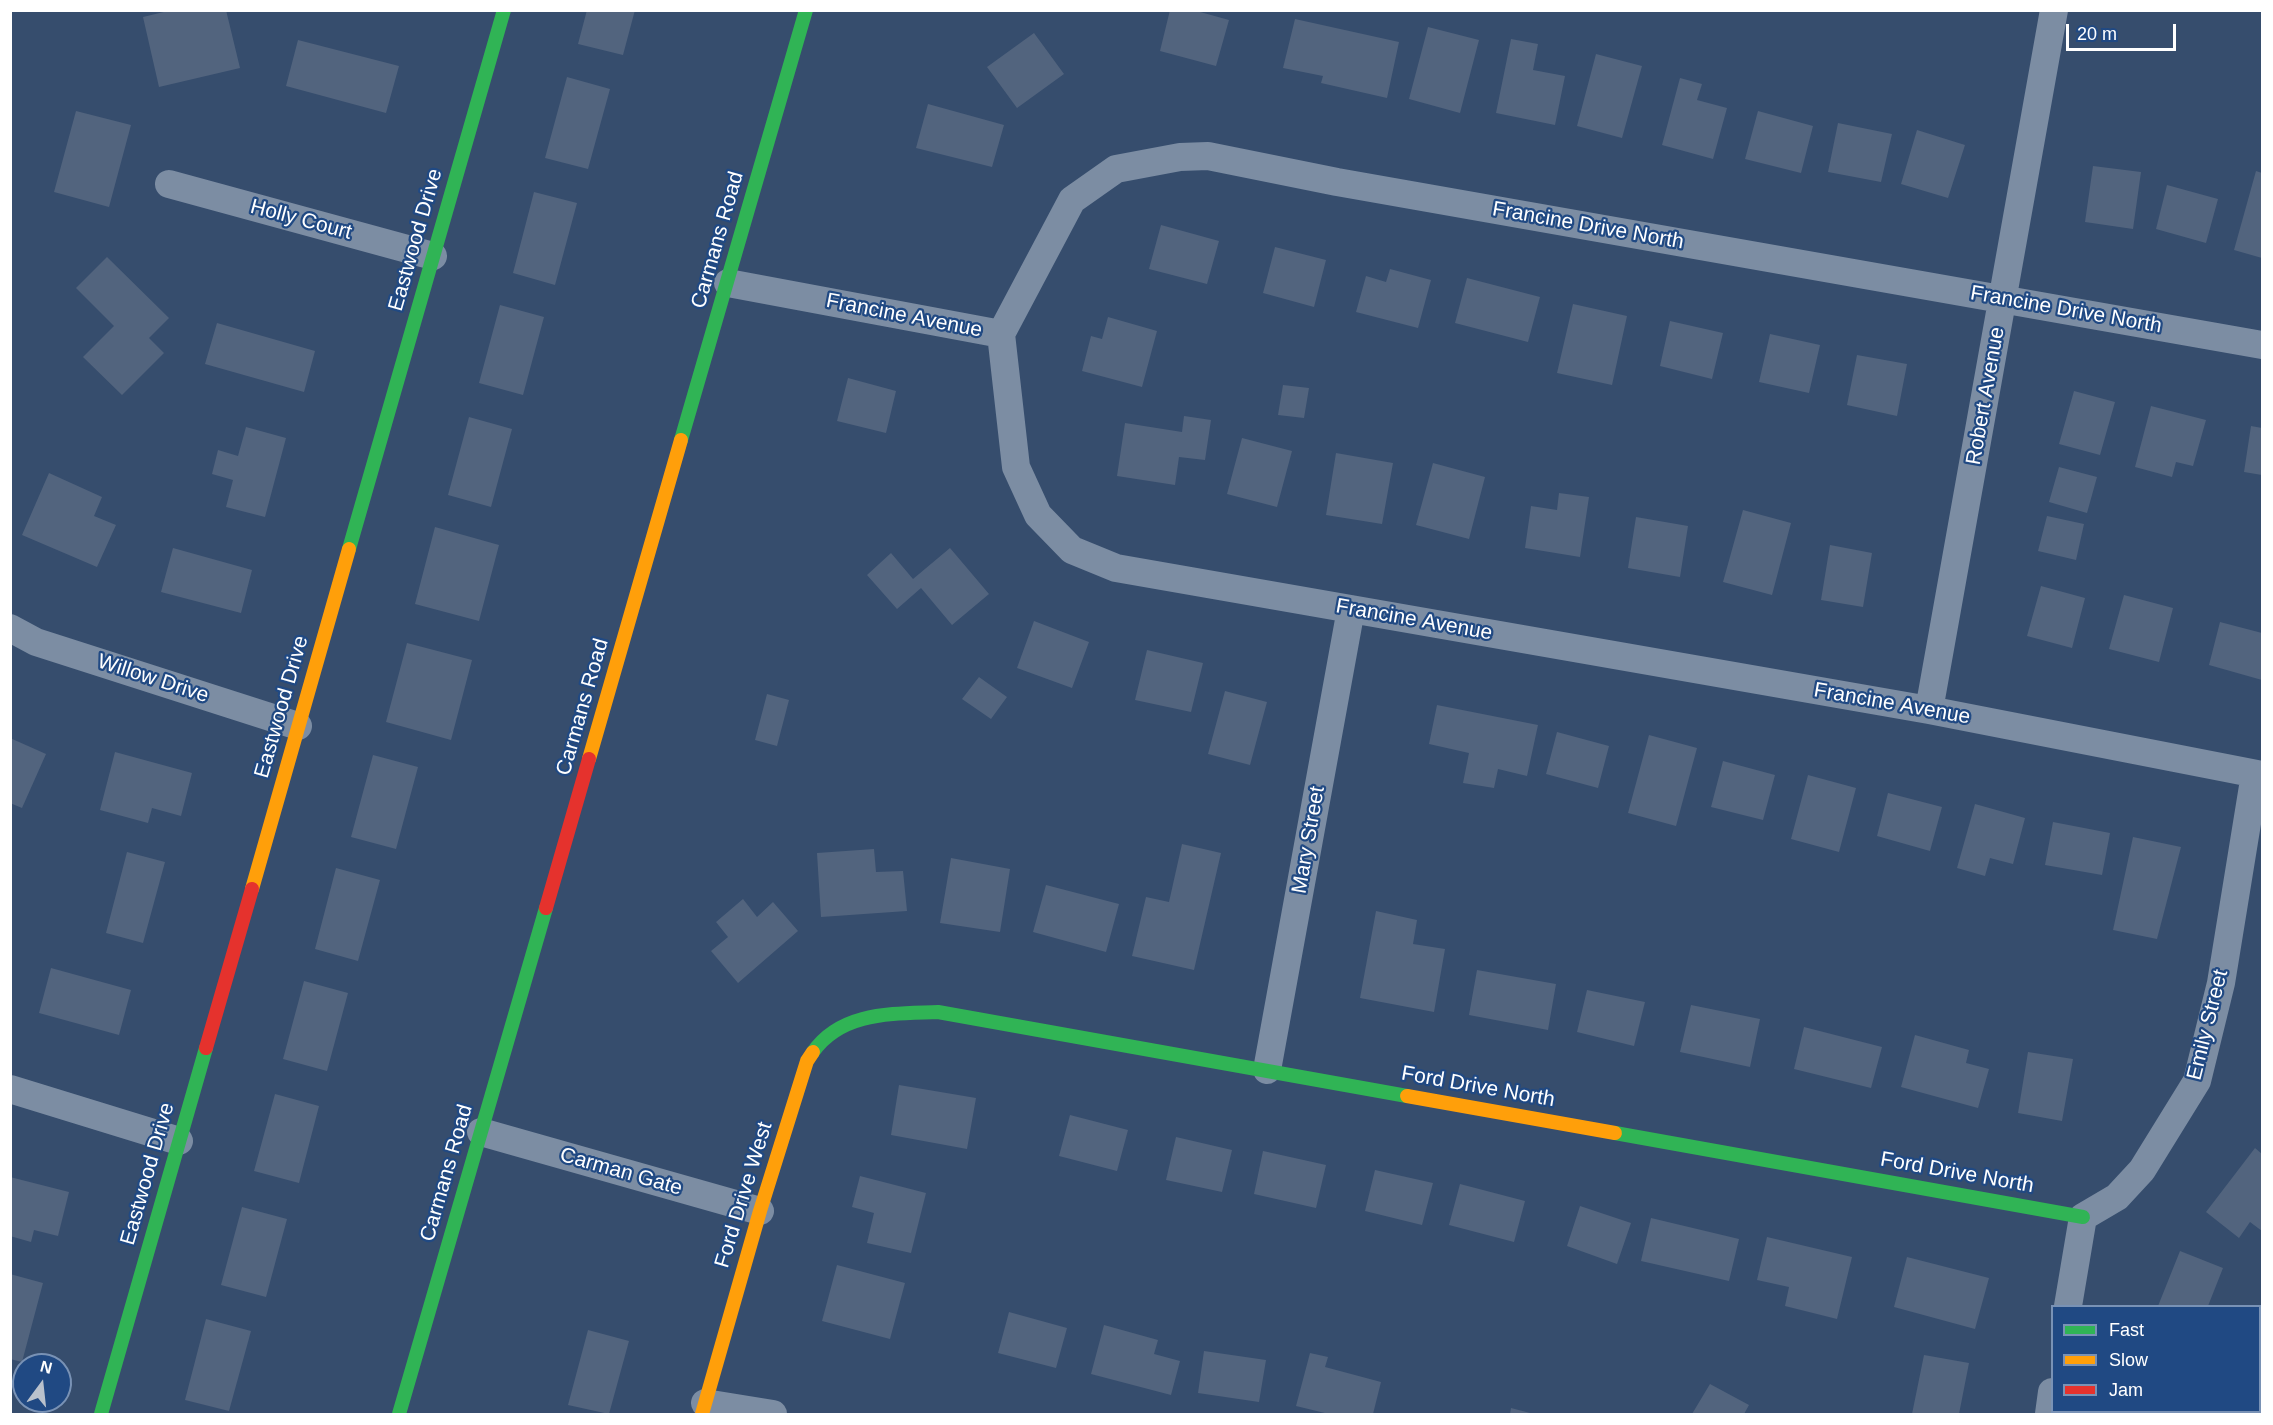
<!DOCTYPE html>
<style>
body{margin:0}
#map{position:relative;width:2273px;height:1425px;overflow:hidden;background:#364d6d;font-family:Helvetica,sans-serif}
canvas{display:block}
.frame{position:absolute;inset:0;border:12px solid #fff;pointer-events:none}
.legend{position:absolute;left:2051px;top:1305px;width:210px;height:108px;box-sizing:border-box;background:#204983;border:2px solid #7992b5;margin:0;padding:8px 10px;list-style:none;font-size:18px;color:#fff}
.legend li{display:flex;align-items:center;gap:12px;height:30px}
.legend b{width:30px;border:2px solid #7992b5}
.north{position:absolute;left:12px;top:1353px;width:60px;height:60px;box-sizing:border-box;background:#204983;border:2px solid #7992b5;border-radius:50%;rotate:15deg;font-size:16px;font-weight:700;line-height:24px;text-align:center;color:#fff}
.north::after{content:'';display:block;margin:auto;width:21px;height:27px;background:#b9c1cc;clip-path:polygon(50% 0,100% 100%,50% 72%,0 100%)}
.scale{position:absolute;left:2066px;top:24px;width:110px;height:27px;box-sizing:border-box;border:3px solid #fff;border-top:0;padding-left:8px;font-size:18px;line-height:21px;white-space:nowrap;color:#fff;-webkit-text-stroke:4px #204983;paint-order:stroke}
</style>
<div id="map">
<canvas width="2273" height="1425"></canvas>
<div class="frame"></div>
<ul class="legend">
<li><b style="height:8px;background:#30b455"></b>Fast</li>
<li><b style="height:8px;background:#ff9f0a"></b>Slow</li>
<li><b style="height:8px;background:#e5322d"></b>Jam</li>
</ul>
<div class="north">N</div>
<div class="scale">20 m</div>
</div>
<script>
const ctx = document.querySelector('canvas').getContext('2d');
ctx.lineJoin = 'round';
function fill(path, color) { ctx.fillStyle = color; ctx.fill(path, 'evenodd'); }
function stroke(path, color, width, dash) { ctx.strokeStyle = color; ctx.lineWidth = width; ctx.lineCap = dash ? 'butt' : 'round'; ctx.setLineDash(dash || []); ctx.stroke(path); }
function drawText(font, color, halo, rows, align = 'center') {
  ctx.font = font + ' Helvetica,sans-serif'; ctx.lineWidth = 4.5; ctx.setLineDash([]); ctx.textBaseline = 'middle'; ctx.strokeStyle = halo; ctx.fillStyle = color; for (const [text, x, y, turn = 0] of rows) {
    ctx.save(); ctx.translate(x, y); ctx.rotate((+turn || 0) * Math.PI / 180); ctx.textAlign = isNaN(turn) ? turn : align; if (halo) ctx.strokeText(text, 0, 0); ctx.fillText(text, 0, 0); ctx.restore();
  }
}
fill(new Path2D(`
 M172,10H226L240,68L159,87L143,17Z
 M587,10H635L623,55L578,44Z
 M1170,10H1193L1229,20L1216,66L1160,51Z
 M1295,19L1399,42L1387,98L1321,83L1323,76L1283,68Z
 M1428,27L1479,40L1460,113L1409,99Z
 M1034,33L1064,74L1017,108L987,67Z
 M1511,39L1538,44L1533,70L1565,76L1555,125L1496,113Z
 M298,40L399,66L386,113L286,86Z
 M1596,54L1642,66L1622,138L1577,126Z
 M567,77L610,89L588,169L545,158Z
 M1680,78L1702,84L1697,100L1727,108L1713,159L1662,145Z
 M928,104L1004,125L992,167L916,148Z
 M76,111L131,125L109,207L54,192Z
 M1758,111L1813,126L1801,173L1745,159Z
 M1838,123L1892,134L1881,182L1828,172Z
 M1917,130L1965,145L1948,198L1901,184Z
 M2093,166L2141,172L2133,229L2085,222Z
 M2256,171L2262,173V258L2234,250Z
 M2167,185L2218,199L2206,243L2156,229Z
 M534,192L577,203L555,285L513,273Z
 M1161,225L1219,241L1207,284L1149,269Z
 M1275,247L1326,260L1314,307L1263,293Z
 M107,257L169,318L149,338L164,353L122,395L83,357L114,326L76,288Z
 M1390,269L1431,280L1418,328L1356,312L1366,276L1386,282Z
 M1467,278L1540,297L1528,342L1455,323Z
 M1573,304L1627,316L1612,385L1557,373Z
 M500,305L544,317L523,395L479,383Z
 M1108,317L1157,331L1142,387L1082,371L1091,336L1102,339Z
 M1670,321L1723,333L1712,379L1660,366Z
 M217,323L315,351L304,392L205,364Z
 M1770,334L1820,345L1809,393L1759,382Z
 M1857,355L1907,364L1897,416L1847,405Z
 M848,378L896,391L886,433L837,421Z
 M1283,385L1309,388L1304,418L1278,415Z
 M2074,391L2115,402L2100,455L2059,444Z
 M2151,406L2206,420L2193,466L2176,462L2172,477L2135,467Z
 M1184,416L1211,420L1205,460L1179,457L1175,485L1117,476L1125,423L1182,432Z
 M469,417L512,429L491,507L448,495Z
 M2251,426L2262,428V475L2244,472Z
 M246,427L286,438L265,517L226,507L233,480L212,474L218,450L238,456Z
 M1242,438L1292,451L1277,507L1227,494Z
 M1336,453L1393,463L1382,524L1326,515Z
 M1433,463L1485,477L1469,539L1416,525Z
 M2059,467L2097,477L2087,513L2049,502Z
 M49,473L102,497L94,516L116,525L97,567L22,535Z
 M1559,493L1589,497L1580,557L1525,548L1531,506L1557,510Z
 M1743,510L1791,523L1772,595L1723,582Z
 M2047,516L2084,524L2076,560L2038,551Z
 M1636,517L1688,526L1680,577L1628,568Z
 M435,527L499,545L479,621L415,604Z
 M1830,545L1872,553L1863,607L1821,600Z
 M173,548L252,570L241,613L161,592Z
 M950,548L989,594L952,625L921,588L897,609L867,575L891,553L913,579Z
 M2041,586L2085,598L2072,648L2027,636Z
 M2124,595L2173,608L2159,662L2109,649Z
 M1034,621L1089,642L1072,688L1017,668Z
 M2220,622L2262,633V680L2209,665Z
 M407,643L472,660L451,740L386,722Z
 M1147,650L1203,663L1191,712L1135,700Z
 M979,677L1007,697L991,719L962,699Z
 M1225,691L1267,702L1250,765L1208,754Z
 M767,694L789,700L777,746L755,740Z
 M1437,705L1538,725L1527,776L1498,769L1494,788L1463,783L1469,753L1429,744Z
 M1557,732L1609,746L1598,788L1546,774Z
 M1649,735L1697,748L1676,826L1628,813Z
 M10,738L46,754L22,808L10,803Z
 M115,752L192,773L181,816L152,808L148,823L100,810Z
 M373,755L418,767L396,849L351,837Z
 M1723,761L1775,775L1763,820L1711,807Z
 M1808,775L1856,788L1839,852L1791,839Z
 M1888,793L1942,807L1930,851L1877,836Z
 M1975,804L2025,818L2013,864L1990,858L1985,876L1957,868Z
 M2053,822L2110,833L2102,875L2045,865Z
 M2133,837L2181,847L2157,939L2113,930Z
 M1182,844L1221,853L1194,970L1132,956L1146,897L1169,902Z
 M874,849L876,872L903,871L907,911L821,917L817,853Z
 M127,852L165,862L143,943L106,933Z
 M951,858L1010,869L1000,932L940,923Z
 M336,868L380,880L358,961L315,949Z
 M1046,885L1119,904L1106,952L1033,932Z
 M743,899L757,917L773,902L798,931L738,983L711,951L728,937L716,922Z
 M1376,911L1417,920L1413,944L1445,949L1434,1012L1360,998Z
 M51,968L131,990L119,1035L39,1013Z
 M1477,970L1556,984L1548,1030L1469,1015Z
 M304,981L348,993L327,1071L283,1059Z
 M1587,990L1645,1002L1634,1046L1577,1032Z
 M1691,1005L1760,1019L1750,1067L1680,1052Z
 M1804,1027L1882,1047L1871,1088L1794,1069Z
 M1915,1035L1969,1050L1966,1063L1989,1069L1978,1108L1901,1087Z
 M2028,1052L2073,1059L2062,1121L2018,1113Z
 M899,1085L976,1098L967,1149L891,1135Z
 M275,1094L319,1106L299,1183L254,1171Z
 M1070,1115L1128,1130L1117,1171L1059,1156Z
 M1176,1137L1232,1150L1222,1192L1166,1180Z
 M2255,1148L2262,1154V1231L2250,1222L2239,1238L2206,1212Z
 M1263,1151L1326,1165L1316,1208L1254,1194Z
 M1375,1170L1433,1183L1422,1225L1365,1211Z
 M860,1176L926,1193L911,1253L867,1243L874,1213L852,1207Z
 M10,1177L69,1192L58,1236L34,1230L31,1242L10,1236Z
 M1460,1184L1525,1201L1514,1242L1449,1225Z
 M1580,1206L1631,1223L1617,1264L1567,1246Z
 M242,1207L287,1219L266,1297L221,1285Z
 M1651,1218L1739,1239L1729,1281L1641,1261Z
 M1767,1237L1852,1257L1837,1319L1785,1306L1789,1287L1757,1280Z
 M2180,1251L2223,1268L2208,1306H2158Z
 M1907,1257L1989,1278L1975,1329L1894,1307Z
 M837,1265L905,1283L890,1339L822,1321Z
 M10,1274L43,1283L22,1362L10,1359Z
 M1009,1312L1067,1328L1056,1368L998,1353Z
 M206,1319L251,1331L229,1411L185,1400Z
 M1104,1325L1158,1340L1154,1354L1180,1361L1171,1395L1091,1374Z
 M588,1330L629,1341L609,1414L568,1405Z
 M1204,1351L1266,1360L1259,1402L1198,1393Z
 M1310,1353L1328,1357L1325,1367L1381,1382L1373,1414H1329L1296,1406Z
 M1924,1355L1969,1363L1959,1414H1912Z
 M1710,1384L1749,1405L1744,1414H1692Z
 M1511,1408L1534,1414H1510Z
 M2133,1412H2178L2177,1414H2132Z`), '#52647e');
stroke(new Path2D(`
 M169,184L433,256
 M728,283L1001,334
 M1001,334L1016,467L1038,515L1072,550L1116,568L1929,710L2262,775
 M1001,334L1072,200L1116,169L1180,157L1208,156L1337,182L2262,345
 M10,628L36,642L298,726
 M1929,710L2054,10
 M1267,1070L1351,609
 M10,1089L179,1141
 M481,1132L760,1211
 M2068,1306L2083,1217L2117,1197L2142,1170L2197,1081L2221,983L2255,774
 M705,1403L773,1414
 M2049,1414L2052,1392`), '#7c8da3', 28);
stroke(new Path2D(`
 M681,440L806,10
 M349,549L504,10
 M813,1052C842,1011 893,1014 938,1012L1407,1096
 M1615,1133L2083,1217
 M101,1414L206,1048
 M399,1414L546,908`), '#30b455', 14);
stroke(new Path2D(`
 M589,759L681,440
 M252,889L349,549
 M1407,1096L1615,1133
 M702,1414L760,1211L807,1061L813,1052`), '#ff9f0a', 14);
stroke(new Path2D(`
 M546,908L589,759
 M206,1048L252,889`), '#e5322d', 14);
drawText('21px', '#fff', '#204983', [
 ["Holly Court",301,220,15],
 ["Francine Drive North",1588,226,10],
 ["Eastwood Drive",416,240,-74],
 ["Carmans Road",718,240,-74],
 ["Francine Drive North",2066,310,10],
 ["Francine Avenue",904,316,11],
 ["Robert Avenue",1986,396,-80],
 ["Francine Avenue",1414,620,10],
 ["Willow Drive",153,679,18],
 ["Francine Avenue",1892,704,10],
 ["Eastwood Drive",282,707,-74],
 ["Carmans Road",583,707,-74],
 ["Mary Street",1309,840,-80],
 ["Emily Street",2208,1025,-76],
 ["Ford Drive North",1478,1087,10],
 ["Carman Gate",621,1172,16],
 ["Carmans Road",447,1173,-74],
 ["Ford Drive North",1957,1173,10],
 ["Eastwood Drive",148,1174,-74],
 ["Ford Drive West",744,1195,-73]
]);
</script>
